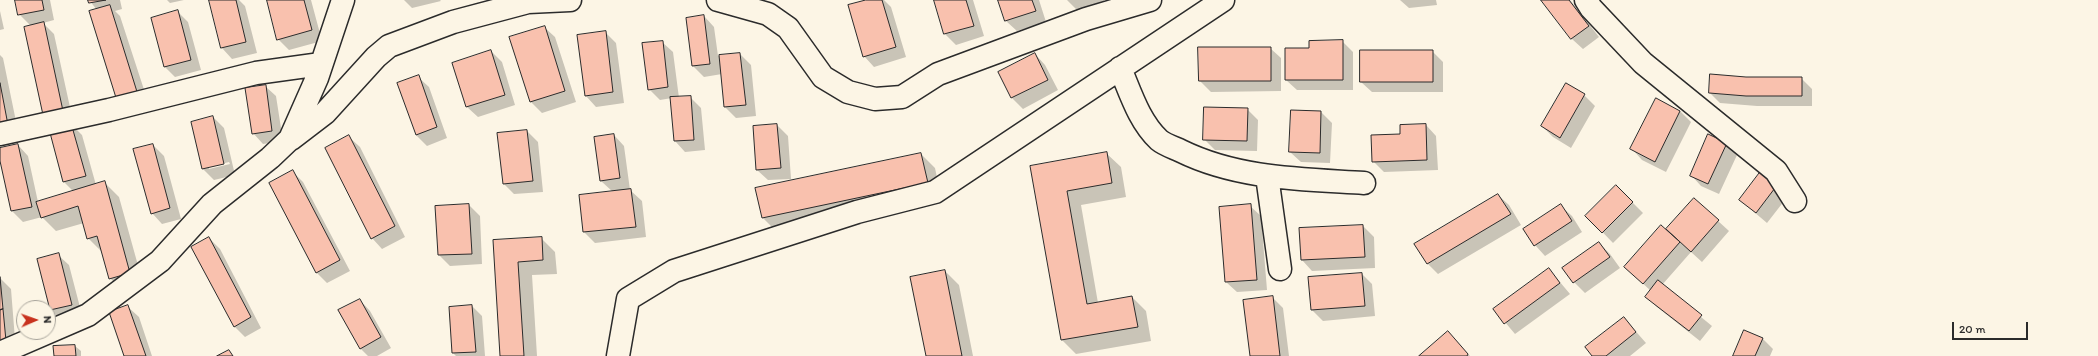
<!DOCTYPE html>
<style>
body{margin:0}
#map{position:relative;width:2098px;height:356px;overflow:hidden;background:#fcf5e5;font-family:Itim,sans-serif}
canvas{display:block}
.north{position:absolute;left:16px;top:300px;width:40px;height:40px;box-sizing:border-box;background:#fcf5e5;border:1px solid #a8a49b;border-radius:50%;rotate:88deg;font-size:11px;font-weight:700;line-height:16px;text-align:center;color:#2b2b2b}
.north::after{content:'';display:block;margin:auto;width:14px;height:18px;background:#c8321e;clip-path:polygon(50% 0,100% 100%,50% 72%,0 100%)}
.scale{position:absolute;left:1952px;top:322px;width:76px;height:18px;box-sizing:border-box;border:2px solid #2b2b2b;border-top:0;padding-left:5px;font-size:12px;line-height:14px;white-space:nowrap;color:#2b2b2b;-webkit-text-stroke:3px #fcf5e5;paint-order:stroke}
</style>
<div id="map">
<canvas width="2098" height="356"></canvas>
<div class="north">N</div>
<div class="scale">20 m</div>
</div>
<script>
const ctx = document.querySelector('canvas').getContext('2d');
ctx.lineJoin = 'round';
function fill(path, color) { ctx.fillStyle = color; ctx.fill(path, 'evenodd'); }
function stroke(path, color, width, dash) { ctx.strokeStyle = color; ctx.lineWidth = width; ctx.lineCap = dash ? 'butt' : 'round'; ctx.setLineDash(dash || []); ctx.stroke(path); }
fill(new Path2D(`
 M16,0H50L54,20L43,23L54,34L73,121L55,125L31,26L19,14Z
 M89,0H120L122,9L115,11L120,16L149,105L118,101L97,10Z
 M167,0H184L170,3Z
 M213,0H239L245,6L257,53L232,59L222,48L210,1Z
 M268,0H311L322,41L289,50L278,39Z
 M404,0H440L441,1L412,8Z
 M869,0H884L891,7L906,57L874,67L864,56Z
 M935,0H973L984,36L956,45L945,34Z
 M999,0H1039L1046,22L1017,31L1006,21Z
 M1067,0H1104V3L1077,10Z
 M1400,0H1436L1437,5L1409,8Z
 M1542,0H1570L1599,37L1583,49L1572,39Z
 M0,11L4,29L0,30Z
 M178,12L188,22L201,70L175,77L165,67Z
 M704,16L714,27L718,56L740,54L751,65L756,116L736,118L725,107L722,74L704,77L693,66L687,18Z
 M544,27L555,37L576,102L542,113L531,102L511,38Z
 M605,32L616,43L624,103L596,107L586,96L578,36Z
 M1342,41L1353,52V90H1297L1286,80Z
 M662,42L673,52L679,98L690,97L701,108L705,150L685,152L675,141L672,98L660,100L649,89Z
 M1270,48L1281,58V91L1211,92L1200,81Z
 M491,51L502,62L515,105L478,117L467,107Z
 M1432,51L1443,62V92H1372L1361,82Z
 M1035,54L1045,65L1058,90L1023,109L1012,98L999,72Z
 M0,55L3,58L19,136L0,140Z
 M418,77L429,87L447,138L427,146L416,135L398,84Z
 M1746,78H1801L1812,89V106H1757L1720,103L1710,93Z
 M265,86L276,96L283,141L263,144L253,133Z
 M1584,95L1595,106L1571,148L1553,137L1542,126Z
 M1657,99L1680,111L1691,122L1666,172L1642,160L1632,149Z
 M1247,109L1258,120L1257,151L1215,150L1204,139Z
 M1321,112L1332,123L1330,163L1301,162L1290,152Z
 M213,117L224,128L235,175L214,180L203,169L192,123ZM229,162L230,164L209,169V167Z
 M71,124L82,135L96,185L105,183L119,197L144,287L124,292L110,278L103,253L88,238L84,223L56,231L42,217L23,222L12,211L0,149L18,145L28,156L38,202L74,192L64,182L50,130Z
 M777,125L788,136L791,179L768,180L757,170Z
 M1426,125L1436,136L1438,170L1384,172L1373,161L1401,135Z
 M527,131L538,142L543,192L514,194L504,184Z
 M614,135L624,146L630,190L642,201L646,237L595,243L584,232L580,196L613,192L601,181Z
 M349,137L360,147L405,237L382,249L372,238Z
 M1726,144L1737,155L1719,194L1701,186L1691,175Z
 M153,145L164,156L181,219L162,224L152,213Z
 M1106,153L1121,167L1126,197L1081,205L1098,303L1132,297L1146,311L1151,341L1076,354L1062,340L1031,167Z
 M921,154L935,168L941,197L777,232L763,218Z
 M293,172L303,182L350,271L327,283L316,272Z
 M1761,172L1788,196L1767,223L1740,200Z
 M1616,186L1643,213L1613,243L1587,216Z
 M1498,195L1509,205L1521,225L1438,274L1427,263Z
 M1694,199L1729,231L1702,262L1691,252L1662,285L1712,326L1700,341L1657,307L1646,296L1651,291L1625,267L1666,231Z
 M469,205L480,216L482,264L450,266L439,255L436,207Z
 M1250,206L1261,216L1267,290L1237,292L1226,282Z
 M1561,206L1572,216L1582,232L1545,256L1535,245Z
 M1363,226L1374,237L1375,268L1312,271L1302,260L1300,229Z
 M209,238L220,249L261,328L245,337L234,326Z
 M541,238L555,252L557,274L532,275L537,356H501L494,241Z
 M1599,243L1610,254L1620,268L1585,293L1574,282L1564,268Z
 M58,255L69,265L82,315L61,321L51,310L38,260Z
 M1549,269L1570,294L1515,334L1494,309Z
 M945,271L959,285L973,356H927Z
 M1362,274L1372,284L1375,316L1323,321L1312,310L1309,278Z
 M0,278L11,289L16,352L0,353Z
 M1272,297L1283,308L1289,356H1251Z
 M360,300L370,311L391,348L377,356H368L361,349L339,311Z
 M472,306L482,316L485,356H456L453,353L450,308Z
 M128,307L139,317L152,356H125Z
 M1624,318L1646,343L1630,356H1593Z
 M1448,332L1470,356H1420Z
 M1762,338L1773,349L1770,356H1734Z
 M75,346L81,351V356H55V347Z`), '#0003');
const building = new Path2D(`
 M15,0H42L44,10L18,15Z
 M88,0H106L89,3Z
 M209,0H236L246,42L221,48Z
 M267,0H304L312,30L277,40Z
 M866,0H882L896,47L863,57L848,5Z
 M934,0H966L974,26L944,34Z
 M998,0H1032L1036,11L1005,21Z
 M1541,0H1569L1589,26L1571,39Z
 M110,5L138,95L117,101L89,11Z
 M178,10L191,60L164,67L151,18Z
 M704,15L710,64L692,66L686,18Z
 M44,22L63,111L43,115L24,27Z
 M545,26L565,91L530,102L509,37Z
 M606,31L613,92L585,96L577,35Z
 M1343,40V80H1285V48H1309V41Z
 M663,41L668,87L648,90L642,43Z
 M1198,47H1271V81H1199Z
 M491,50L505,95L466,107L452,63Z
 M1360,50H1433V82H1360Z
 M740,53L746,105L724,107L719,55Z
 M1035,53L1048,80L1011,98L998,72Z
 M1710,74L1746,77H1802V96H1746L1709,93Z
 M419,75L437,127L416,135L397,83Z
 M0,83L8,125L0,127Z
 M1566,83L1585,94L1560,138L1541,126Z
 M266,85L272,131L252,134L245,88Z
 M691,96L694,140L674,141L670,97Z
 M1656,98L1680,111L1655,162L1630,149Z
 M1204,107L1248,108L1247,141L1203,140Z
 M1291,110L1321,111L1320,153L1289,152Z
 M213,116L224,164L202,169L191,122Z
 M71,123L86,176L63,182L49,129Z
 M777,124L781,168L756,170L753,126Z
 M1426,124L1427,160L1372,162L1371,135L1400,134V125Z
 M527,130L533,181L503,184L497,133Z
 M614,134L620,178L600,181L594,137Z
 M1708,134L1727,143L1708,184L1690,176Z
 M349,135L395,226L371,239L325,148Z
 M18,144L32,207L11,211L0,161V148Z
 M153,144L170,208L151,214L133,149Z
 M1107,152L1112,183L1067,191L1087,304L1132,296L1138,327L1061,340L1030,166Z
 M921,153L928,183L762,218L755,188Z
 M293,170L340,260L316,273L269,183Z
 M1761,171L1778,184L1756,213L1739,200Z
 M105,181L130,273L109,279L97,236L87,239L78,206L41,218L36,202Z
 M1616,185L1633,202L1602,233L1585,216Z
 M631,189L636,227L583,232L579,195Z
 M1498,194L1511,214L1427,264L1414,244Z
 M1694,198L1719,220L1691,252L1666,229Z
 M469,204L472,254L438,255L435,206Z
 M1251,204L1257,280L1225,282L1219,207Z
 M1561,204L1572,221L1534,246L1523,229Z
 M1363,225L1365,257L1301,260L1299,228Z
 M1661,225L1680,242L1643,284L1624,267Z
 M209,237L251,317L234,327L191,247Z
 M542,237L543,260L518,262L524,356H500L493,240Z
 M1599,242L1610,257L1573,283L1562,268Z
 M59,253L72,305L50,310L37,259Z
 M1549,268L1560,283L1504,324L1493,309Z
 M945,270L962,356H926L910,277Z
 M1362,273L1365,306L1311,310L1308,277Z
 M0,277L3,309L0,310Z
 M1658,280L1702,315L1689,331L1645,297Z
 M1273,296L1280,356H1250L1243,300Z
 M360,299L381,337L360,349L338,310Z
 M128,305L146,356H124L109,312Z
 M472,305L476,352L452,353L449,307Z
 M3,309L6,341L0,342V310Z
 M1624,317L1636,332L1606,356H1592L1585,347Z
 M1744,330L1763,338L1755,356H1733Z
 M1448,331L1468,354L1467,356H1419Z
 M75,345L76,356H54L53,346Z
 M229,350L233,356H217Z`);
fill(building, '#f9c1ae');
stroke(building, '#2b2b2b', 1);
const minor = new Path2D(`
 M718,0L768,14L788,28L823,77L848,92L875,99L902,97L938,74L1086,19L1150,0
 M1586,0L1591,8L1643,63L1776,171L1795,201
 M1120,68C1131,94 1139,121 1159,140C1165,145 1175,148 1181,151C1238,179 1302,179 1364,183
 M0,134L109,110L256,73L321,64
 M291,139L325,113L376,57L389,46L453,22L528,2L570,0
 M1267,176L1280,269
 M0,353L88,315L160,261L212,204L270,158L290,139L317,78L343,0
 M618,356L628,299L674,271L857,212L935,192L1223,0`);
stroke(minor, '#2b2b2b', 25);
stroke(minor, '#fcf5e5', 22);
</script>
